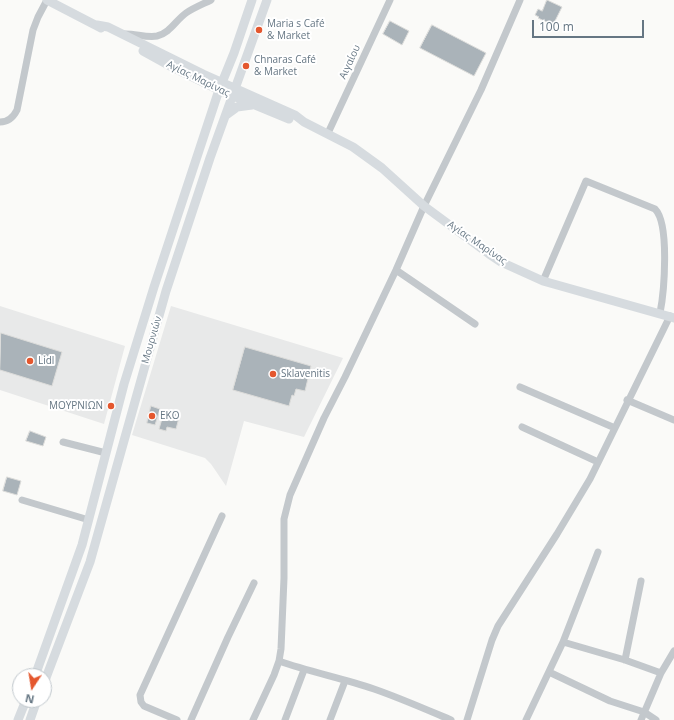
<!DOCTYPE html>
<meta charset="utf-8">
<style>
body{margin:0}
#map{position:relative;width:674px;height:720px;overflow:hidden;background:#fafaf8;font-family:"Open Sans",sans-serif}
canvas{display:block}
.north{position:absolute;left:12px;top:668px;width:40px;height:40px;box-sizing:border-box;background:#fff;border:1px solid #c1c8cd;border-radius:50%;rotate:192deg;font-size:11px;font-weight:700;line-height:16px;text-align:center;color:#657683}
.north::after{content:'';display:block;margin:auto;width:14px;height:18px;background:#e4572e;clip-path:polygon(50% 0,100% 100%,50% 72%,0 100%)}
.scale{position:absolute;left:532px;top:20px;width:112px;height:18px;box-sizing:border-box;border:2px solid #657683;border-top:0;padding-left:5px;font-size:12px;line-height:14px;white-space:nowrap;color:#657683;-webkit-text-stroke:3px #fff;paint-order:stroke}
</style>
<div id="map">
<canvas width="674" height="720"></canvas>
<div class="north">N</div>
<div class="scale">100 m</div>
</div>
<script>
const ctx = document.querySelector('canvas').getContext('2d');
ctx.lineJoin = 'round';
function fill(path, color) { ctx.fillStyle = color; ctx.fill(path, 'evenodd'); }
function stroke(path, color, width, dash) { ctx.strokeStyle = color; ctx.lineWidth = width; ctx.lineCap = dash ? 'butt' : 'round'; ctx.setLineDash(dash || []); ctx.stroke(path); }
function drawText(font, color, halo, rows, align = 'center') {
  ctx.font = font + ' "Open Sans",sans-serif'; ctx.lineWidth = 4; ctx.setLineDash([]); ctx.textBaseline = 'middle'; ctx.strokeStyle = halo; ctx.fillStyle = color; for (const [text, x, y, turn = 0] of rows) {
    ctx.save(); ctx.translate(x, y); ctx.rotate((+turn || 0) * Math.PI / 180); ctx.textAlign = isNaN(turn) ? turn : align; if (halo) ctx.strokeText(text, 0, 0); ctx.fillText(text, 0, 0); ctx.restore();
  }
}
fill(new Path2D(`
 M0,306L125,346L104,424L0,390Z
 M171,306L343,358L304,437L244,421L226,486L211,464L205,458L132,435Z`), '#e8e9e9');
const building = new Path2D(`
 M547,0L562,7L553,25L538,18L539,17L535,15L538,9L542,11Z
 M390,21L409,31L402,45L383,34Z
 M432,25L486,53L474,76L420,48Z
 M1,333L62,352L52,386L0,370Z
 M245,347L311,366L305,391L296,389L294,396L292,395L289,406L233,390Z
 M151,406L160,409L155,425L147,423Z
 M171,411L180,414L176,429L167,427L166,431L159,429L164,412L170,413Z
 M30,431L46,437L43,446L26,441Z
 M7,477L21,481L17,495L3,491Z`);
fill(building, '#aab3b9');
stroke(building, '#dcdcda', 1);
stroke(new Path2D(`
 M123,34C134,33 146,38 157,36C170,33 176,20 186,13C193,8 203,4 211,0
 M0,122C8,122 13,118 17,110L33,30L38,17L47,0
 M328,133L390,0
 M396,270L475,324
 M543,281L586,181L655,209C670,224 664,293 660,313
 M520,387L615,428
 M627,400L674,420
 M522,427L598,462
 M63,442L106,453
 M22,500L89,520
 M563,642L625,660L661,673
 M625,660L641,581
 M279,661C310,672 342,678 374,689C400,698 425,709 451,720
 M549,672L610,701L644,712L656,720
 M177,720L144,706L141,702L140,695L222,516
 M191,720L228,637L254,583
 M253,720L274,675L279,661L281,649L284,578V519L290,495L324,418L345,377L396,270L424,206L481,90L520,0
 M285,720L304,670
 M330,720L345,681
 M467,720L492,640L498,626L557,534L590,479L670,316
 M526,720L563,642L598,552
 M641,720L661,673L674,651`), '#c3c8cc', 7);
stroke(new Path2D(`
 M47,0L101,28
 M97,25L108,27L203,74L295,115L304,122L353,147L382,168L424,206L489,254L501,262L543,281L674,318
 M143,51L172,67L219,90L289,119
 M226,115L237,107L252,105
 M35,676L82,545L124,384L154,287L219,90L234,53L252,0
 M44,683L90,562L166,291L210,158L267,0
 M18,720L26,700
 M30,720L37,700`), '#d6dbdf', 9);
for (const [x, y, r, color] of [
 [259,30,4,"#e4572e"],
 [246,66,4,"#e4572e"],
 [30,361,4,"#e4572e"],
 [273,374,4,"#e4572e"],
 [111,406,4,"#e4572e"],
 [152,416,4,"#e4572e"]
]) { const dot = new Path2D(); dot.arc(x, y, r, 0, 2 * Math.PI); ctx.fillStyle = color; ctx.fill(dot); stroke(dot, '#fff', 1.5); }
drawText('10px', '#657683', '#fff', [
 ["Maria s Café",267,24],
 ["& Market",267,36],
 ["Chnaras Café",254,60],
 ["& Market",254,72],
 ["Lidl",38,361],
 ["Sklavenitis",281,374],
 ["ΜΟΥΡΝΙΩΝ",103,406,"right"],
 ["EKO",160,416]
], 'left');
drawText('10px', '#657683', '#fff', [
 ["Αιγαίου",350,62,-65],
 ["Αγίας Μαρίνας",198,79,26],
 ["Αγίας Μαρίνας",477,243,34],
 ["Μουρνιών",152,340,-74]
]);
</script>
